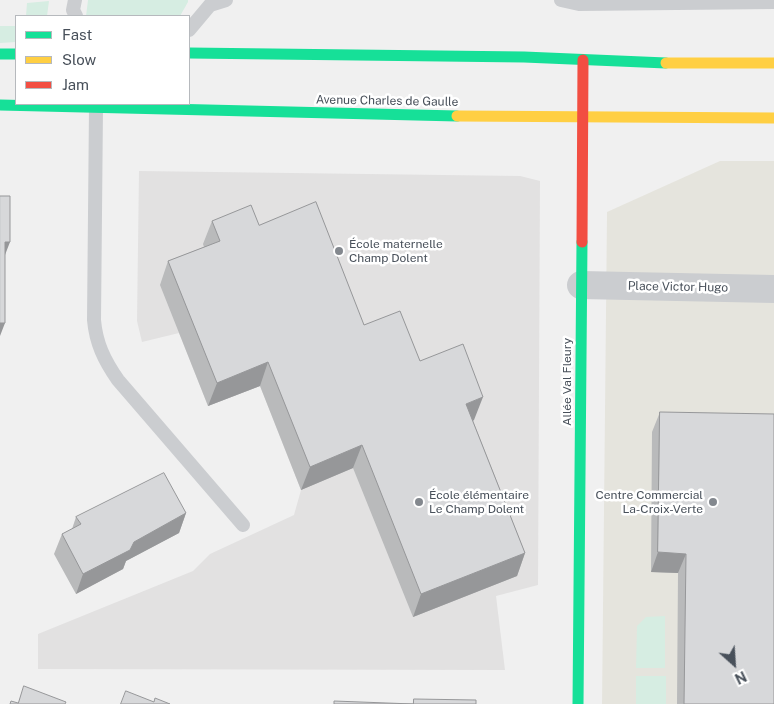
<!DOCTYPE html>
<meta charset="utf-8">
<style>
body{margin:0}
#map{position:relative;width:774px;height:704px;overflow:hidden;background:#f0f0f0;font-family:"Public Sans",sans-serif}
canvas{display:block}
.legend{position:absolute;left:15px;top:15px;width:175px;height:90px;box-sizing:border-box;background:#fff;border:1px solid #b6b9bd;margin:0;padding:6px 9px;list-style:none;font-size:15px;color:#48505a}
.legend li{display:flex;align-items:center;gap:10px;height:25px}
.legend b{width:25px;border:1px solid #b6b9bd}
.north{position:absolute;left:709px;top:639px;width:50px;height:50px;-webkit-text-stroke:4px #fff;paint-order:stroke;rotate:154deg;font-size:14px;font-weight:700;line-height:20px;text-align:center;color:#48505a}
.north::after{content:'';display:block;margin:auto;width:18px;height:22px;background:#48505a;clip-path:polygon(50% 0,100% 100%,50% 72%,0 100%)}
</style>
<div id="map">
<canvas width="774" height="704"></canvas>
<ul class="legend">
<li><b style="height:6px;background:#16e098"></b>Fast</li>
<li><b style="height:6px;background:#ffcf43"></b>Slow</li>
<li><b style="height:6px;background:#f24e42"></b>Jam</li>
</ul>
<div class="north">N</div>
</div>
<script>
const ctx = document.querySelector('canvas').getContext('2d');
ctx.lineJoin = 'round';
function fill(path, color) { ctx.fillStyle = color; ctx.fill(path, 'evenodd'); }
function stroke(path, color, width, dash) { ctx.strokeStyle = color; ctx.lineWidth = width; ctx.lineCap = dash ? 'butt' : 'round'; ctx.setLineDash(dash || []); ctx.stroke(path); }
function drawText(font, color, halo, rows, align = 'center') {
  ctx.font = font + ' "Public Sans",sans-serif'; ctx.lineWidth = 5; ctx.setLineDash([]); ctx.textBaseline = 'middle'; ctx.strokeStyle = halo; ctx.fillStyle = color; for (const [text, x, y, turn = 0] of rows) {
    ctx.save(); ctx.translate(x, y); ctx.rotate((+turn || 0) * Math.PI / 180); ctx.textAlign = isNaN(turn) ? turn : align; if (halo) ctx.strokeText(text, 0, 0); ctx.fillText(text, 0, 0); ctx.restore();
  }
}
fill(new Path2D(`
 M720,161H774V704H602L607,212Z`), '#e5e4dd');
fill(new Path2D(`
 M139,171L520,176L540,181L538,585L496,596L505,670L38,669V634L193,571L210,554L294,515L301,490L260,386L208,406L179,333L142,342L137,321Z`), '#e2e1e1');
fill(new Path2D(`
 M88,0H188V2L180,16H86Z
 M49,1L47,16H26L27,3Z
 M0,26H16V42L0,43Z
 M665,616V668H636L637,626L646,617Z
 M636,676H666V704H636Z`), '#d6ede2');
stroke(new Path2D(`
 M75,0L73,10L76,16
 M561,0L579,4L774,2
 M189,30L210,5L226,0
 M96,107L94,320C96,343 104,360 118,380L243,525`), '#cbcdd0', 14);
stroke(new Path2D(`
 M581,285L774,289`), '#cbcdd0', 28);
stroke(new Path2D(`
 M189,53L524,57L666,63
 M0,54H16
 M0,105L457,116
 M578,704L582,242`), '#16e098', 11);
stroke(new Path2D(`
 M666,63H774
 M457,116L774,118`), '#ffcf43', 11);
stroke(new Path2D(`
 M582,242L583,60`), '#f24e42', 11);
fill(new Path2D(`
 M212,221L259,225L364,325L420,361L474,420L473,421L525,553L517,576L413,617L353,468L301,490L260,386L208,406L160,285L168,261L204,247L203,244Z
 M660,412L774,704H677L678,573L651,572L652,432Z
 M186,513L179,533L126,561L123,569L76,594L54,554L62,534L72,529L76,517Z`), '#b9babb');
fill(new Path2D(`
 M5,242H10L5,255Z
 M0,323H5L0,336Z
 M268,362L260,386L208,406L217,383Z
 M483,397L474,420L458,427L466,404Z
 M362,445L353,468L301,490L310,467Z
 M186,513L179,533L126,561L123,569L76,594L83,574L134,542Z
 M658,552L686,554L678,573L651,572Z
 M525,553L517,576L413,617L421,594Z`), '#969799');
const building = new Path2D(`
 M0,196H10V242H5V323H0Z
 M316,202L364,325L400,311L420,361L463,344L483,397L466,404L525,553L421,594L362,445L310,467L268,362L217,383L168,261L220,241L212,221L251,205L259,225Z
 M660,412L774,414V704H684L686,554L658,552Z
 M164,473L186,513L134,542L130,550L83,574L62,534L81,524L76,517Z
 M24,686L66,702L65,704H10L11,701L18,703Z
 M126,691L154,702L155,698L170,704H121Z
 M414,699L476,700V704H334V701L413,704Z`);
fill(building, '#d7d8da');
stroke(building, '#969799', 1);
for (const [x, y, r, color] of [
 [339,251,5,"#83888e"],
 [419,502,5,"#83888e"],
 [713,502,5,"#83888e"]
]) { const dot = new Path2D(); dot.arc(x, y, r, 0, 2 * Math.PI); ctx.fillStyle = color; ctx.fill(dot); stroke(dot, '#fff', 2); }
drawText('12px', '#48505a', '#fff', [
 ["Avenue Charles de Gaulle",387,101,1],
 ["Place Victor Hugo",678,287,1],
 ["Allée Val Fleury",567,382,-90]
]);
drawText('12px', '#48505a', '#fff', [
 ["École maternelle",349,244],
 ["Champ Dolent",349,258],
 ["École élémentaire",429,495],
 ["Le Champ Dolent",429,509],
 ["Centre Commercial",703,495,"right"],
 ["La-Croix-Verte",703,509,"right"]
], 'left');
</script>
